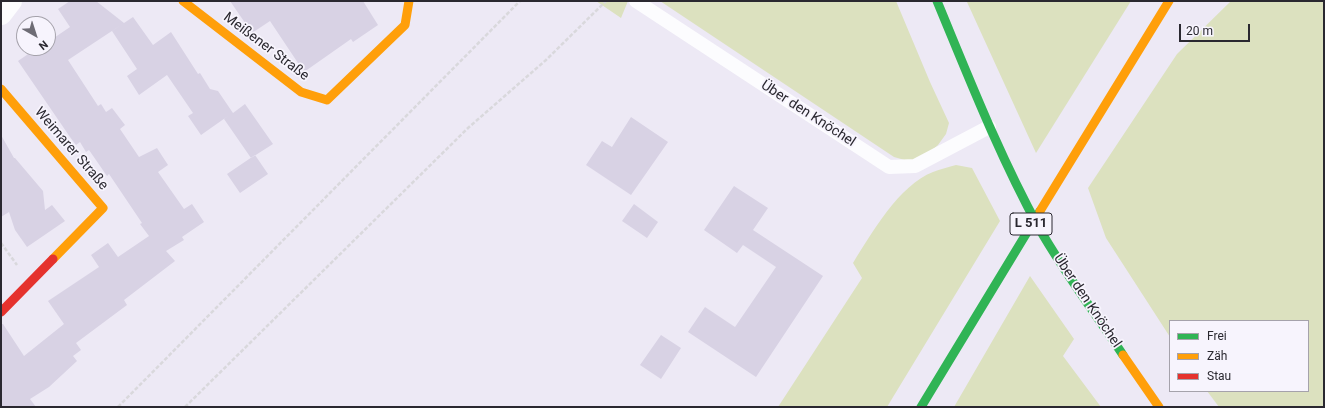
<!DOCTYPE html>
<meta charset="utf-8">
<style>
body{margin:0}
#map{position:relative;width:1325px;height:408px;overflow:hidden;background:#ede9f5;font-family:Roboto,sans-serif}
canvas{display:block}
.frame{position:absolute;inset:0;border:2px solid #2a2830;pointer-events:none}
.legend{position:absolute;left:1169px;top:320px;width:140px;height:72px;box-sizing:border-box;background:#f7f4fd;border:1px solid #a5a2ab;margin:0;padding:5px 7px;list-style:none;font-size:12px;color:#2a2830}
.legend li{display:flex;align-items:center;gap:8px;height:20px}
.legend b{width:20px;border:1px solid #a5a2ab}
.north{position:absolute;left:16px;top:16px;width:40px;height:40px;box-sizing:border-box;background:#f7f4fd;border:1px solid #a5a2ab;border-radius:50%;rotate:141deg;font-size:11px;font-weight:700;line-height:16px;text-align:center;color:#2a2830}
.north::after{content:'';display:block;margin:auto;width:14px;height:18px;background:#6e6c75;clip-path:polygon(50% 0,100% 100%,50% 72%,0 100%)}
.scale{position:absolute;left:1179px;top:24px;width:71px;height:18px;box-sizing:border-box;border:2px solid #2a2830;border-top:0;padding-left:5px;font-size:12px;line-height:14px;white-space:nowrap;color:#2a2830;-webkit-text-stroke:3px #f7f4fd;paint-order:stroke}
</style>
<div id="map">
<canvas width="1325" height="408"></canvas>
<div class="frame"></div>
<ul class="legend">
<li><b style="height:5px;background:#30b455"></b>Frei</li>
<li><b style="height:5px;background:#ff9f0a"></b>Zäh</li>
<li><b style="height:5px;background:#e5322d"></b>Stau</li>
</ul>
<div class="north">N</div>
<div class="scale">20 m</div>
</div>
<script>
const ctx = document.querySelector('canvas').getContext('2d');
ctx.lineJoin = 'round';
function fill(path, color) { ctx.fillStyle = color; ctx.fill(path, 'evenodd'); }
function stroke(path, color, width, dash) { ctx.strokeStyle = color; ctx.lineWidth = width; ctx.lineCap = dash ? 'butt' : 'round'; ctx.setLineDash(dash || []); ctx.stroke(path); }
function drawText(font, color, halo, rows, align = 'center') {
  ctx.font = font + ' Roboto,sans-serif'; ctx.lineWidth = 3.5; ctx.setLineDash([]); ctx.textBaseline = 'middle'; ctx.strokeStyle = halo; ctx.fillStyle = color; for (const [text, x, y, turn = 0] of rows) {
    ctx.save(); ctx.translate(x, y); ctx.rotate((+turn || 0) * Math.PI / 180); ctx.textAlign = isNaN(turn) ? turn : align; if (halo) ctx.strokeText(text, 0, 0); ctx.fillText(text, 0, 0); ctx.restore();
  }
}
fill(new Path2D(`
 M596,1H628L621,18Z
 M660,1H896L930,82L949,123L946,134L938,145L925,157L908,161L894,157Z
 M967,1H1131L1036,153L967,2Z
 M1231,1H1324V407H1219L1207,391H1308V321H1170V337L1106,238L1088,188L1177,54Z
 M956,165L972,168L1000,221L887,407H778L862,278L853,263C871,234 899,185 933,172C940,169 949,167 956,165Z
 M1030,276L1074,339L1063,356L1101,407H954Z`), '#dce1bf');
fill(new Path2D(`
 M70,1H96L124,23L68,60L98,106L101,104L106,112L112,108L125,125L120,129L139,157L157,148L168,165L158,172L184,209L192,204L204,222L182,237L184,240L166,251L175,261L124,300L127,305L76,343L81,350L73,356L77,361L49,387L30,399L36,407H1V324H3L24,356L64,324L48,301L99,267L91,255L108,243L118,257L149,236L140,224L142,223L109,174L107,176L89,150L86,152L80,142L76,145L70,137L18,61L37,48H48V42L70,27L58,9Z
 M230,1H363L378,25L353,42L351,39L304,72L270,21L252,33Z
 M133,17L153,45L171,32L198,74L200,73L210,89L218,91L233,113L245,104L273,144L251,158L224,119L228,116L201,135L188,116L193,113L167,75L139,95L127,76L137,69L112,31Z
 M631,117L668,142L631,195L586,165L602,141L612,147Z
 M1,135L14,158H15L43,191L45,210L52,205L65,221L27,247L15,230L9,212L1,217Z
 M255,155L268,174L240,193L227,174Z
 M734,186L768,208L753,230L823,276L756,377L688,332L705,307L735,327L776,267L743,245L737,253L704,230Z
 M634,204L658,222L647,238L622,221Z
 M661,335L681,348L661,379L640,365Z`), '#d8d2e4');
stroke(new Path2D(`
 M1,243L17,265
 M118,407L520,1
 M185,407L468,128L546,60L606,1`), '#d9d8dc', 2.5, [4, 2]);
stroke(new Path2D(`
 M636,1L889,167L915,166L989,127`), '#fcfcfe', 14);
stroke(new Path2D(`
 M1,14L11,1`), '#fcfcfe', 22);
stroke(new Path2D(`
 M937,1C969,78 999,155 1039,228C1064,272 1095,313 1123,355
 M921,407L1040,211`), '#30b455', 9);
stroke(new Path2D(`
 M183,1L301,92L327,100L405,25L409,1
 M1,89L103,208L53,259
 M1040,211L1169,1
 M1123,355L1159,407`), '#ff9f0a', 9);
stroke(new Path2D(`
 M1,312L53,259`), '#e5322d', 9);
for (const [x, y, w] of [
 [1031,224,42]
]) { const box = new Path2D(); box.roundRect(x - w / 2, y - 11, w, 22, 3); ctx.fillStyle = '#f7f4fd'; ctx.fill(box); stroke(box, '#2a2830', 1); }
drawText('bold 13px', '#2a2830', null, [
 ["L 511",1031,224]
]);
drawText('14px', '#2a2830', '#f7f4fd', [
 ["Meißener Straße",266,47,37],
 ["Über den Knöchel",808,114,33],
 ["Weimarer Straße",71,149,49],
 ["Über den Knöchel",1087,301,56]
]);
</script>
